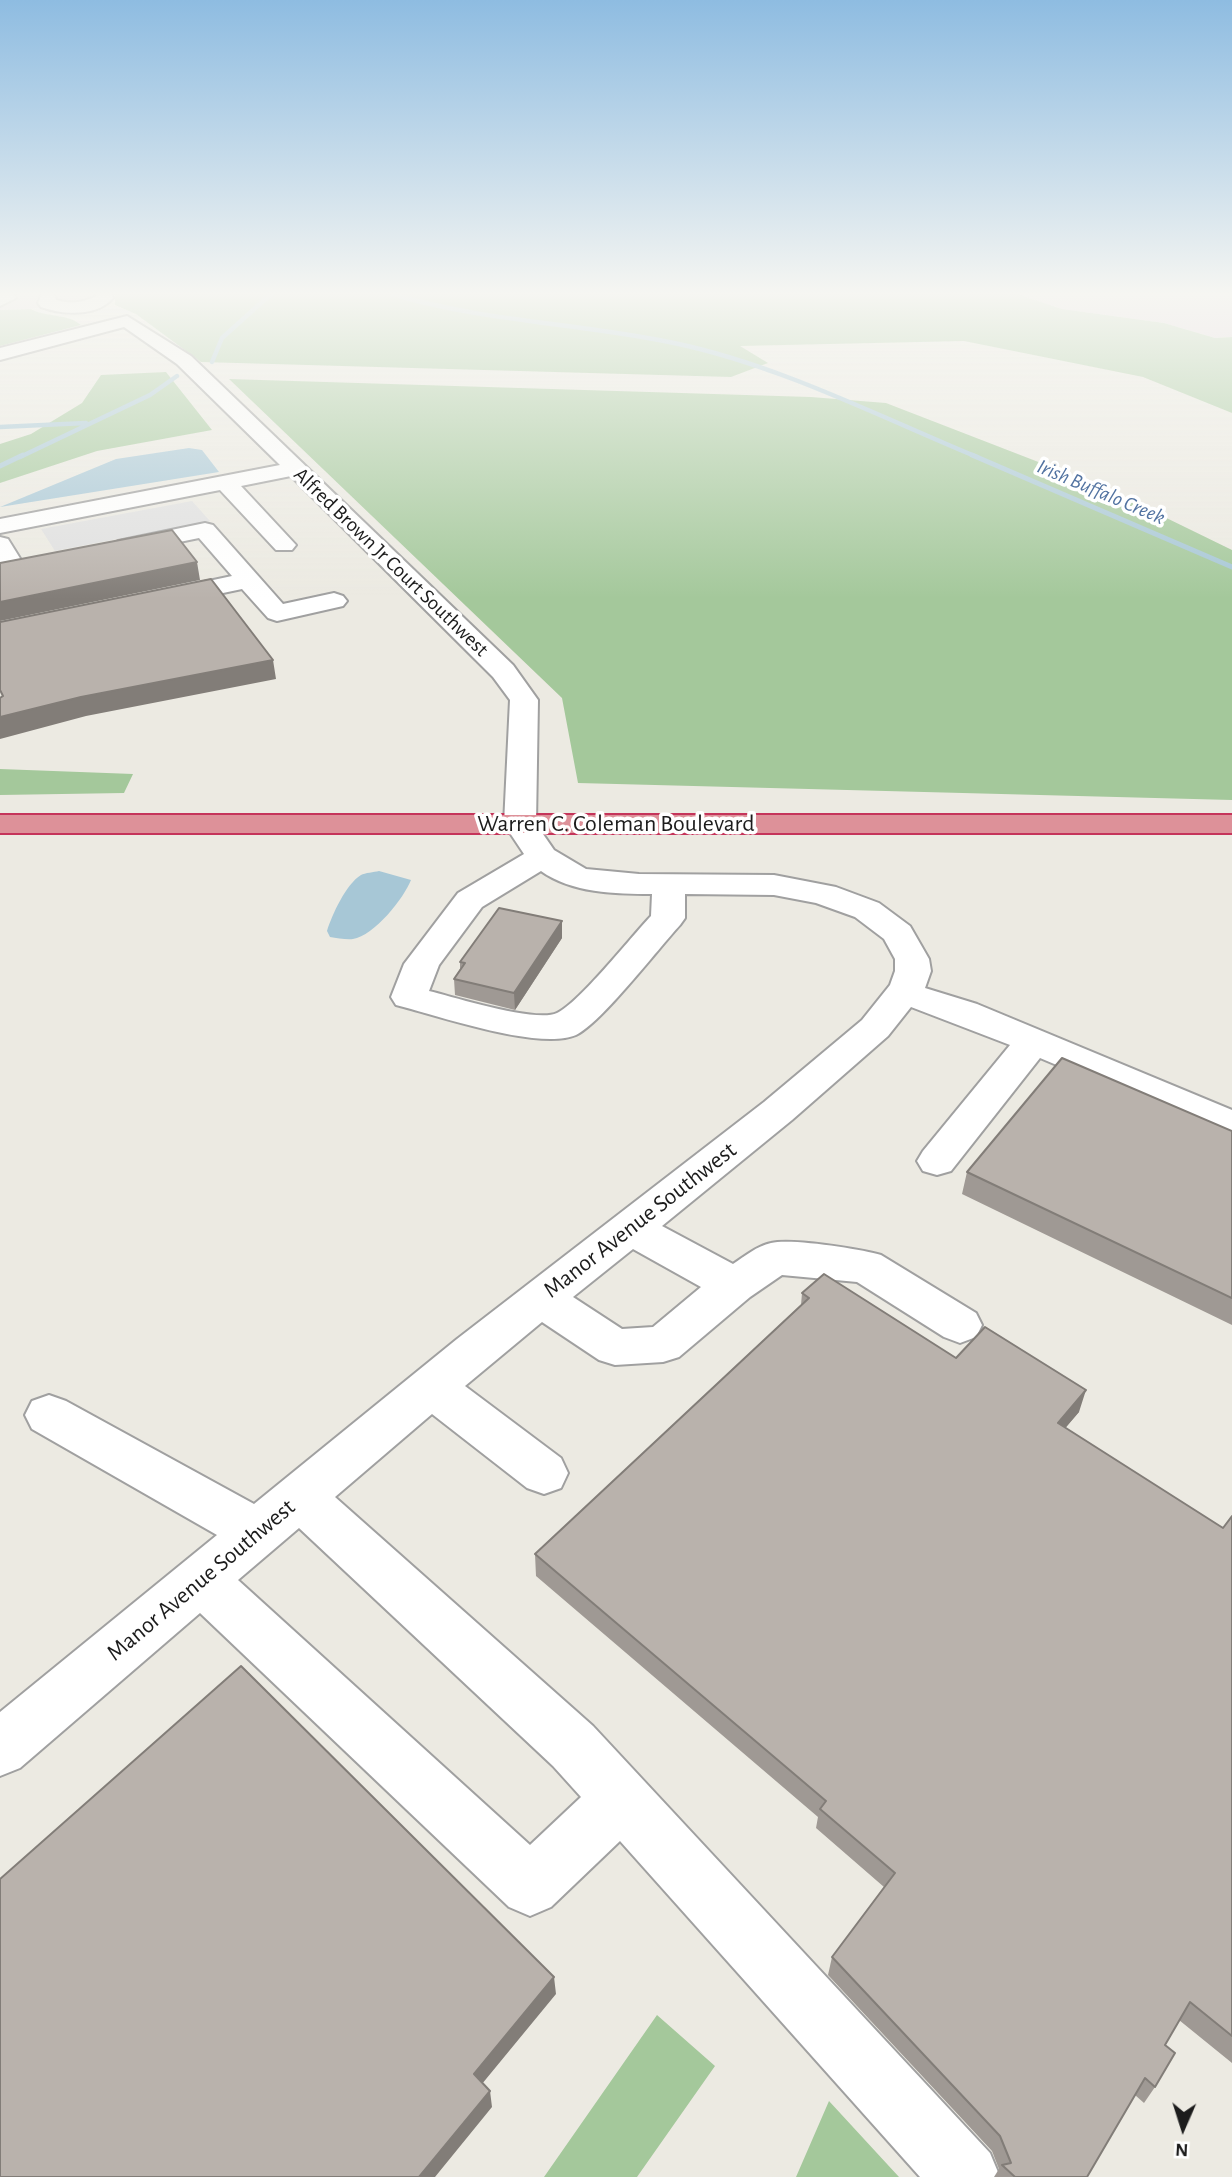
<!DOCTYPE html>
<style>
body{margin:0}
#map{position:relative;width:1232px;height:2177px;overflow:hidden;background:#eceae2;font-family:"Alegreya Sans",sans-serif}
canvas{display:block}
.north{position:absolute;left:1148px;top:2093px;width:70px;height:70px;-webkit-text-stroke:5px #fff;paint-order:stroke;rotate:183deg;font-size:19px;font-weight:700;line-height:28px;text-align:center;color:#1c1c1c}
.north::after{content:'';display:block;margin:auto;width:24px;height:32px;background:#1c1c1c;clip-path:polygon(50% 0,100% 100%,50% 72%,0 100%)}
</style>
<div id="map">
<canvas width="1232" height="2177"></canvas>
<div class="north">N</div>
</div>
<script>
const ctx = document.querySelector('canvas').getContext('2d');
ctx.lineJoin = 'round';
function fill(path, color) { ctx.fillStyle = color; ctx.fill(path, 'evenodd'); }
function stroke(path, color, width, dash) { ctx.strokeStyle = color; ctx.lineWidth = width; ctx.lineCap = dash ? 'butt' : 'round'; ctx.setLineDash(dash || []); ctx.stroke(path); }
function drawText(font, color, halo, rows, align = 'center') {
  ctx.font = font + ' "Alegreya Sans",sans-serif'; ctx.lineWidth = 7; ctx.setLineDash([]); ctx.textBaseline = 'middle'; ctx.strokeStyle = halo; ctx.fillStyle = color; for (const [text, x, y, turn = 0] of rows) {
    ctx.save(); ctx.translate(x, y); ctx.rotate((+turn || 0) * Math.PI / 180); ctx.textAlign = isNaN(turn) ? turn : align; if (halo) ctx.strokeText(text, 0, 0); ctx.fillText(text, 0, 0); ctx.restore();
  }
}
fill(new Path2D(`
 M0,294H119L52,308L0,310Z
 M1017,294H1232V337L1215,338L1164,323L1062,309Z`), '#e5d5e0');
fill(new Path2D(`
 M119,294H1017L1062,309L1164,323L1215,338L1232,337V413L1143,377L964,341L740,346L768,363L731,377L201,362L136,314L115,305V295Z
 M31,309C47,318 67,313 81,325L0,346V310Z
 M166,372L212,430L97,451L0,483V444L31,434L82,403L101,375Z
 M229,379L811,397L886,403L1103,487L1232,550V800L578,783L562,698Z
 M0,769L133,774L124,793L0,795Z
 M657,2015L715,2066L637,2177H544Z
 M829,2101L899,2177H796Z`), '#a4c89b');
fill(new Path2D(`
 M192,501L210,521L55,551L41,529Z`), '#e0e0e0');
fill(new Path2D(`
 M189,448L202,450L219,472L0,507L116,459Z
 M379,871L411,880C404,898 374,936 353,939C347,940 337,938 330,937L327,931C332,915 346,884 361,875C365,873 374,872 379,871Z`), '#a7c7d6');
stroke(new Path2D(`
 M392,294C485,322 580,323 674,343C779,365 878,416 977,457
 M212,362L222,338L271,294
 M0,427L86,423
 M20,457L150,395L177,376`), '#a7c7d6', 4.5);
stroke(new Path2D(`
 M972,455L1232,567
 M0,466L23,455`), '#a7c7d6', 5);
const minor = new Path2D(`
 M0,294H14L16,298L0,306Z
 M42,294H54L56,300C70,304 83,303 96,296L95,294H111L113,298C97,317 63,315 41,307L38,303Z
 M127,316L191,356L513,665L538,700L536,824L554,850L586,869L639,874L774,875L836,887L879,903L910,926L929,959L931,971L925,988L977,1004L1232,1110V1139L1040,1058L951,1171L937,1175L923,1171L917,1161L923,1151L1010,1045L911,1007L888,1036L792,1120L662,1226L733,1264C745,1256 757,1246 771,1243C791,1238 861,1249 881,1255L976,1313L982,1325L976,1337L960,1343L944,1337L857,1282L782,1275L750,1297L679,1357L663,1362L615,1365L599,1360L542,1322L465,1386L561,1458L568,1473L561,1488L544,1494L527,1488L432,1414L335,1497L593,1726L990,2153L1000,2177H920L620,1841L551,1907L530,1916L509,1907L200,1613L20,1768L0,1776V1712L217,1535L32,1429L25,1415L32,1401L49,1395L66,1401L254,1504L457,1339L764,1102L862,1020L890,985L895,971V959L884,939L855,917L816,903L774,895L685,894V918L680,925C658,949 601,1023 576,1035C539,1051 436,1015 396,1005L391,997L404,964L458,893L524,854L504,824L510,700L493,677L291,476L241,486L296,545L292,550H276L220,490L0,533V519L280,465L177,364L124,327L0,360V348ZM541,871C572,893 615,894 652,894L651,916C631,937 579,1003 557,1013C536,1023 454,997 429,991L439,965L482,907ZM633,1249L701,1287L653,1327L622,1329L573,1297ZM299,1528L553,1766L581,1797L530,1845L238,1580Z
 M205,523L213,525L283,604L334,593L343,596L347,601L343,606L277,621L268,618L242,589L166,605L157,602L153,597L157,592L232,576L199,538L126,553L118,551L114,546L118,541Z
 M0,537L8,539L26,568L23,573H5L0,565Z`);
const highway = new Path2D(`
 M0,815H1232V833H0Z`);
stroke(minor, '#a0a0a0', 4);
stroke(highway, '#c5345a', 4);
fill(minor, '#fff');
fill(highway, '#dd9199');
fill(new Path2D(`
 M562,921V938L515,1010L455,995L454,979L460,969V962Z
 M1232,1131V1325L962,1194L967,1172Z
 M802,1293L956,1358L1079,1412L1065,1428L1223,1528L1232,1516V2063L1179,2020L1165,2045L1155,2087L1144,2103L1135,2095L1087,2177H994L999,2169L992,2151L828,1975L832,1957L884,1887L816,1828L818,1817L536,1576L535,1554L801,1305Z`), '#9f9994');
fill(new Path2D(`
 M197,562L200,580L0,621V602Z
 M273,660L276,679L86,716L0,739V717L81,697Z
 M562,921V938L515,1010L514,993Z
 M1086,1390L1079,1412L1051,1445L1058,1423Z
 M554,1977L556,1994L477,2090L474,2074Z
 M490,2091L492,2107L435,2177H419Z`), '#827d78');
const building = new Path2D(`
 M172,530L197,562L0,602V563Z
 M211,579L273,660L81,697L0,717V698L3,696L0,690V622Z
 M499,908L562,921L514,993L454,979L465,963L460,962Z
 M1062,1058L1232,1131V1298L967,1172Z
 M824,1274L956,1358L985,1327L1086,1390L1058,1423L1223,1528L1232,1516V2036L1190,2002L1165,2045L1175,2053L1155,2087L1145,2078L1087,2177H1015L1002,2165L1011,2163L1000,2136L832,1957L895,1873L820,1809L826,1801L535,1554L809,1298L802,1293Z
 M241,1666L554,1977L474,2074L490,2091L419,2177H0V1879Z`);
fill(building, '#b9b2ac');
stroke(building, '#827d78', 2);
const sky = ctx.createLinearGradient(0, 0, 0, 599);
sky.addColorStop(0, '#8ebce1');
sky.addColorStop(0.49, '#f6f6f2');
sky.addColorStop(1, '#f6f6f200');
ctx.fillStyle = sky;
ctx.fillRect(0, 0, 1232, 599);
drawText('italic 21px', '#5273a1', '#fff', [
 ["Irish Buffalo Creek",1101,492,23]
]);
drawText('21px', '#1c1c1c', '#fff', [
 ["Alfred Brown Jr Court Southwest",391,562,44]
]);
drawText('24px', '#1c1c1c', '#fff', [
 ["Warren C. Coleman Boulevard",616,824],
 ["Manor Avenue Southwest",640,1220,-38],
 ["Manor Avenue Southwest",201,1580,-40]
]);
</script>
